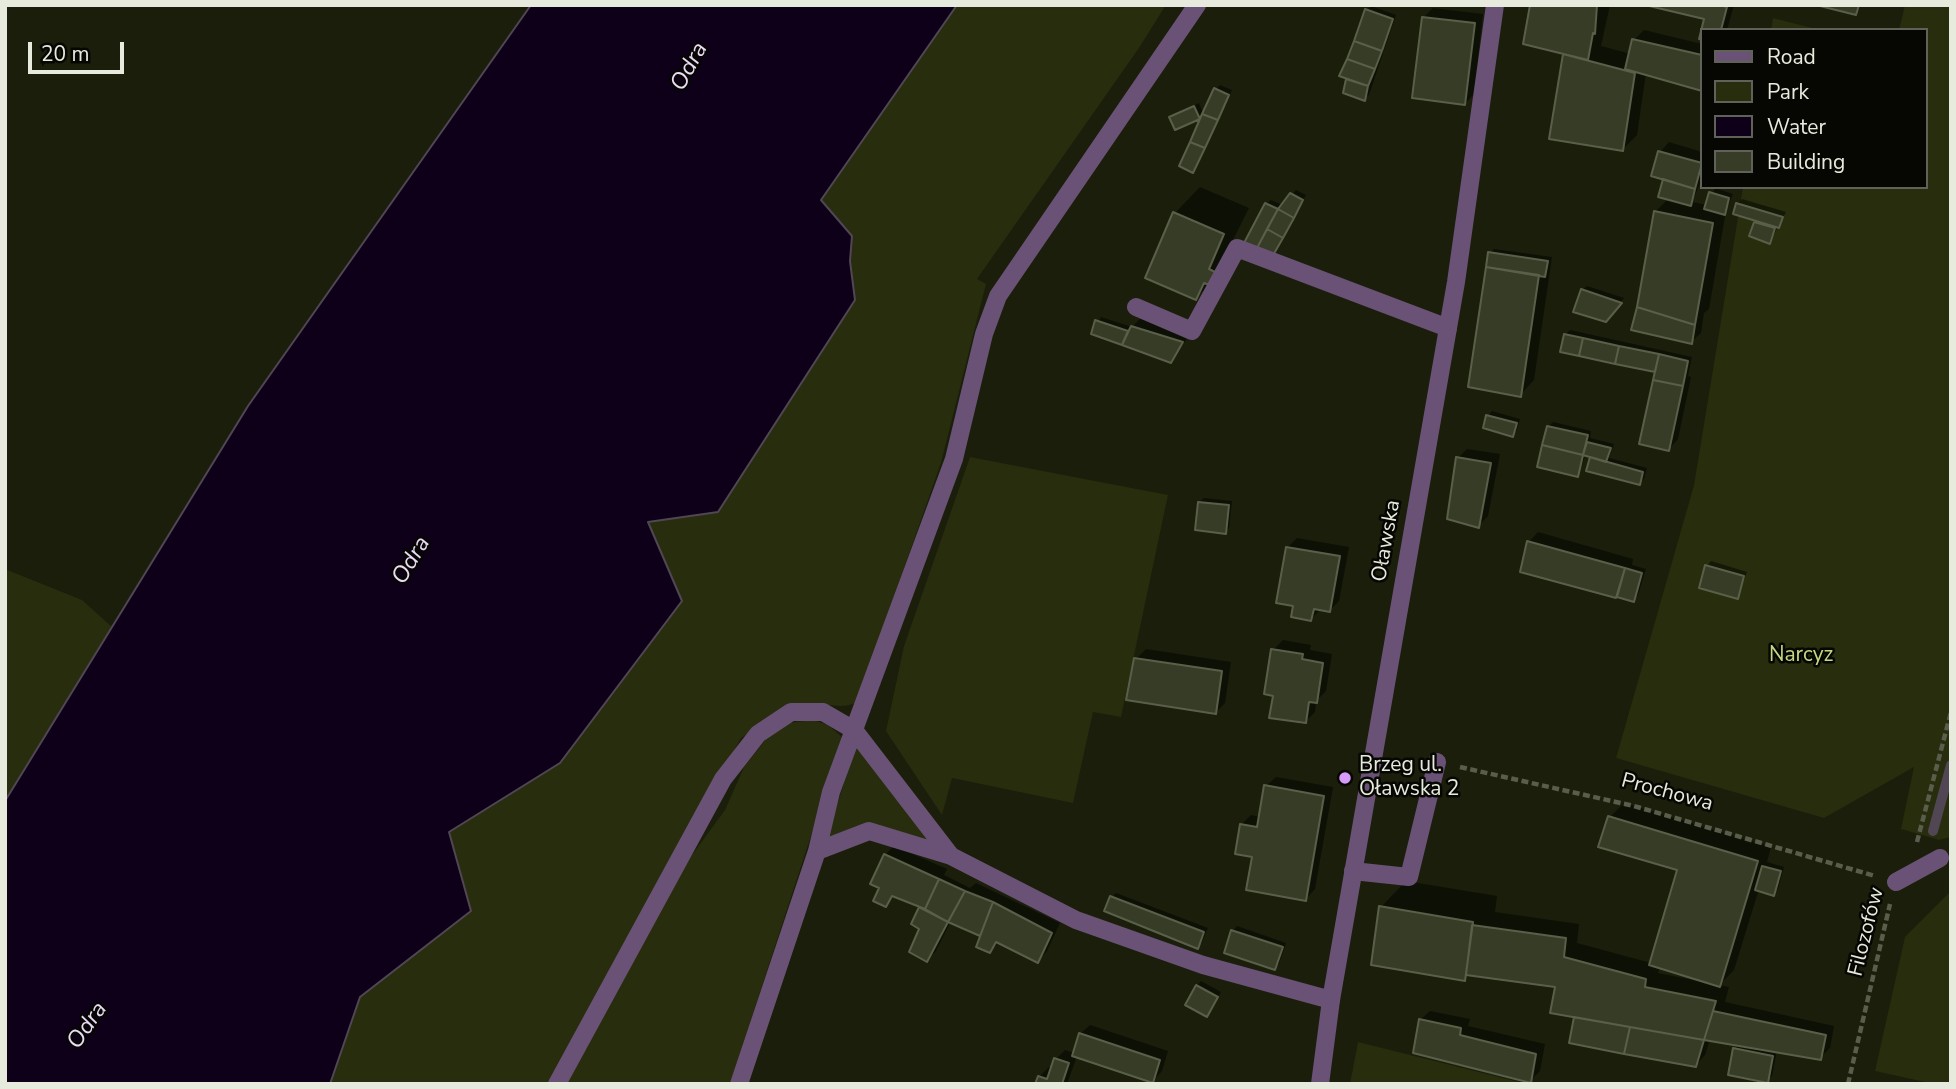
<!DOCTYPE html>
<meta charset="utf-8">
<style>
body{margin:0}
#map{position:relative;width:1956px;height:1089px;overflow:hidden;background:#1a1e0a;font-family:"Nunito Sans",sans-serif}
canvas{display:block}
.frame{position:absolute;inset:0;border:7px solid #e7ebdd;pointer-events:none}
.legend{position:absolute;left:1700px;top:28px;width:228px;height:161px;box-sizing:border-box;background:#060702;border:2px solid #60625a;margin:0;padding:9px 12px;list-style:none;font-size:21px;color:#e7ebdd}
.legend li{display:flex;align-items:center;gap:14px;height:35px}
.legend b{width:35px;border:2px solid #60625a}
.scale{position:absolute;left:28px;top:42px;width:96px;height:32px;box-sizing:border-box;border:4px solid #e7ebdd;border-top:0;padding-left:9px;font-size:21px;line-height:24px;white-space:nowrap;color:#e7ebdd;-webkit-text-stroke:5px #060702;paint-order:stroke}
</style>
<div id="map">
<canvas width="1956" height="1089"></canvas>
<div class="frame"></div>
<ul class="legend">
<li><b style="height:9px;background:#695276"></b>Road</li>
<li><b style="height:19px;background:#272d0d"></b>Park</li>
<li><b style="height:19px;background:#0f001a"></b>Water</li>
<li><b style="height:19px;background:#373c27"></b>Building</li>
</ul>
<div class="scale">20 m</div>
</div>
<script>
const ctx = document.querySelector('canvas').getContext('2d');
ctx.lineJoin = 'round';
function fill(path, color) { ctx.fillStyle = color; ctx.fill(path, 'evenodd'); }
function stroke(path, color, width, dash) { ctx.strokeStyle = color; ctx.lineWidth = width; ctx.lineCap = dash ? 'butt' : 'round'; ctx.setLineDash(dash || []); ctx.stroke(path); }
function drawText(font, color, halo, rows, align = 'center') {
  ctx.font = font + ' "Nunito Sans",sans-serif'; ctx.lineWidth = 5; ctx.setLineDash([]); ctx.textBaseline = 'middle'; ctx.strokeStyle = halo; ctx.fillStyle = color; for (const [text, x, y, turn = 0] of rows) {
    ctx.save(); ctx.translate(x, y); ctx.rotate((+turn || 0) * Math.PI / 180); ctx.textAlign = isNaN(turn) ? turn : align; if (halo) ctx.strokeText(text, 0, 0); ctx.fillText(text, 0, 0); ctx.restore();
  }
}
fill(new Path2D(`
 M957,5H1166L1139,48L977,279L986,284L941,463L857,702C842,711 821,701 804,705C782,709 760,726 741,738L625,946L725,810L744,767L766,739L787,723L813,720L828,725L843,738L730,1084H330L360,997L471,911L448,832L560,763L647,522L855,300L850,261L851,236L821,200Z
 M1905,5H1951V837L1939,840L1901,829L1914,767L1824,818L1616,758L1694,485L1743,187H1926V30H1899Z
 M1773,18L1820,30H1771Z
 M970,457L1168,495L1121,717L1093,712L1073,803L952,778L942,815L886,731L904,646Z
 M5,569L82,600L112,627L5,801Z
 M857,742L936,843L881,828L826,840Z
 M1951,891V1084H1934L1875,1071L1905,937Z
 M1358,1042L1527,1084H1350Z`), '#272d0d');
const water = new Path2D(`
 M531,5H957L821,200L852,236L850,261L855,300L718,512L648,522L682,601L560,763L449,832L471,911L360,997L330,1084H5V801L248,406Z`);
fill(water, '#0f001a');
stroke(water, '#504654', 2);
fill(new Path2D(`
 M1532,5H1610L1601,46L1631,54L1634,40L1644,30L1702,44V89L1646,73L1637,135L1623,149L1551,138L1565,52Z
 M1653,5H1734L1727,30H1703L1706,18Z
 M1371,6L1396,15L1369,95L1364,99L1345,92L1367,10Z
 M1433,8L1483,14L1474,94L1465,104L1423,18Z
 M1220,85L1232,90L1193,171L1216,89Z
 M1199,103L1203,113L1199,117H1172Z
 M1669,142L1702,152V179L1692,202L1707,205L1715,188L1733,194L1726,211L1709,309L1704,313L1701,333L1691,342L1655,212L1669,198L1660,152Z
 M1200,187L1249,208L1212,282L1196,298L1147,277L1175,213Z
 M1296,190L1306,195L1272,255L1266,204L1271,200L1283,205Z
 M1742,199L1786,212L1770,242L1755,222L1758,220L1738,204Z
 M1494,249L1552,257L1534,380L1520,395L1490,253Z
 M1587,286L1624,298L1610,316L1582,290Z
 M1101,317L1132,327L1142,317L1191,333L1171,361L1093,333Z
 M1570,330L1692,357L1688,376L1691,377L1678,439L1669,449L1657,371L1565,335Z
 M1492,411L1520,419L1517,430L1513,435L1488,416Z
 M1553,422L1591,431L1590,438L1614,444L1609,458L1647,468L1644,479L1639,483L1586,454L1578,475L1548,427Z
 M1467,449L1500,454L1488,516L1478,526L1458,458Z
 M1204,498L1232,501L1229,528L1225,532L1199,502Z
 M1538,532L1633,559L1632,565L1646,569L1638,595L1634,600L1616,596L1529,542Z
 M1297,538L1349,547L1339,601L1330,610L1321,609L1311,619L1295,605L1288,547Z
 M1711,561L1747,572L1737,597L1707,566Z
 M1283,640L1311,645L1310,650L1332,654L1326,691L1316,701L1315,712L1305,722L1275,694L1273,650Z
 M1146,649L1231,662L1225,703L1216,712L1136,659Z
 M1276,777L1333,787L1315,889L1306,899L1254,856L1242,824L1251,815L1261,817L1266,786Z
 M1624,803L1771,847L1767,862L1784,867L1778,889L1774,894L1759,889L1734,970L1719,985L1729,987L1725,1002L1834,1026L1830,1048L1820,1058L1777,1050L1772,1076L1767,1081L1735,1049L1739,1044L1710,1039L1705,1055L1696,1065L1576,1018L1557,986L1470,974L1464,979L1381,907L1406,881L1497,896L1495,912L1579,924L1577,943L1651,963L1679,868L1610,817ZM1660,966L1698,978V981L1658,973Z
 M894,846L947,869L944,875L970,888L976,883L1060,923L1047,951L1038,961L999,942L990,951L983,935L951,921L936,951L927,960L921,929L913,923L921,906L895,895L885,905L882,887L885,855Z
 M1116,893L1208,928L1202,942L1198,947L1112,897Z
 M1237,926L1286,943L1279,964L1275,968L1233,931Z
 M1201,981L1221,992L1207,1015L1197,986Z
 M1430,1011L1470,1019L1468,1026L1545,1044L1540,1071L1530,1081L1420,1020Z
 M1090,1025L1168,1051L1162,1071L1153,1081L1077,1056L1067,1084H1037L1039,1077L1049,1067L1052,1068L1056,1059L1065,1050L1074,1053L1080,1034Z`), '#0007');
stroke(new Path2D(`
 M1933,831L1951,765`), '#504654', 10);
const building = new Path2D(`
 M1530,5H1597L1595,34L1593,33L1588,60L1523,44Z
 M1645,5H1719L1727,7L1721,30H1702V40L1699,39L1704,19Z
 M1816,5H1859L1856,15Z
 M1365,9L1393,19L1382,51L1354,41Z
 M1422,17L1475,23L1465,105L1412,98Z
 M1632,39L1702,55V91L1625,69Z
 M1354,41L1382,51L1375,69L1347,59Z
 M1563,54L1635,73L1623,151L1549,139Z
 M1347,59L1375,69L1368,86L1339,76Z
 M1346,79L1368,86L1365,101L1343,93Z
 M1214,88L1229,95L1218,120L1202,114Z
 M1194,106L1200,119L1175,130L1169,117Z
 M1202,114L1218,120L1205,148L1190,142Z
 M1190,142L1205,148L1193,173L1179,166Z
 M1658,151L1702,163L1695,189L1651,176Z
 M1663,179L1695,189L1691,206L1658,197Z
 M1709,192L1729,198L1725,215L1704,209Z
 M1290,193L1303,200L1294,218L1278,209Z
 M1265,203L1278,209L1257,248L1244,243Z
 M1736,203L1783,217L1779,228L1733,214Z
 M1278,209L1294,218L1283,238L1267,229Z
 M1654,211L1713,223L1695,325L1637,307Z
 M1173,212L1224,234L1209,269L1215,272L1210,285L1204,283L1196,300L1145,278Z
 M1754,222L1775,228L1770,244L1749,236Z
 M1267,229L1283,238L1272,257L1257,248Z
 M1488,252L1548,261L1545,277L1486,267Z
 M1486,267L1539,275L1521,397L1468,387Z
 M1581,289L1622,303L1606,322L1573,312Z
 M1637,307L1695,325L1692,344L1631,330Z
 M1095,320L1128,331L1122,345L1091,334Z
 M1131,326L1183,342L1171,363L1122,345Z
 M1564,334L1583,338L1579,356L1560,352Z
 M1583,338L1619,346L1615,364L1579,356Z
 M1619,346L1659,354L1655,372L1615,364Z
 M1659,354L1688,361L1683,386L1653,380Z
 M1653,380L1683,386L1669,451L1639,444Z
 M1486,415L1517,423L1513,437L1483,428Z
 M1547,426L1588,435L1583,455L1542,445Z
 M1587,442L1611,448L1606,462L1583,455Z
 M1542,445L1583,455L1578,477L1537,467Z
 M1456,457L1491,463L1479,528L1447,519Z
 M1590,457L1643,472L1640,485L1586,471Z
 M1198,502L1229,505L1226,534L1195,530Z
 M1527,541L1625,568L1616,598L1520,572Z
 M1286,547L1340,556L1330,612L1314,609L1311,621L1291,617L1293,606L1276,603Z
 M1705,565L1744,576L1738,599L1699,588Z
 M1625,568L1642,573L1634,602L1617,597Z
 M1271,649L1303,654L1302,659L1323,663L1317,703L1309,702L1306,723L1269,718L1273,696L1264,694Z
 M1134,658L1222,671L1216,714L1126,700Z
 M1264,785L1324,796L1306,901L1246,890L1252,857L1235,854L1240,824L1257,827Z
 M1608,816L1758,861L1720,987L1649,965L1677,870L1598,847Z
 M884,854L939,879L925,909L892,896L886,907L873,901L879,888L870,884Z
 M1762,866L1781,871L1774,896L1755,890Z
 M939,879L965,891L948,922L925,909Z
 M965,891L993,902L980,936L948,922Z
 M1110,896L1204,932L1198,949L1104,911Z
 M993,902L1052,933L1038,963L996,942L990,953L976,947Z
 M1379,906L1473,922L1465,981L1371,965Z
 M919,907L948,922L927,962L909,952L919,929L911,924Z
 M1472,925L1566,938L1564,957L1646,979L1645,987L1716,1001L1704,1040L1550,1013L1555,987L1466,975Z
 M1231,930L1283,947L1275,970L1224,953Z
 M1196,985L1218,997L1207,1017L1185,1005Z
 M1713,1011L1826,1035L1821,1060L1704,1040Z
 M1574,1017L1630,1027L1624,1054L1569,1043Z
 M1419,1019L1461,1028L1460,1035L1536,1054L1531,1083L1413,1053Z
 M1630,1027L1704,1040L1696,1067L1624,1054Z
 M1079,1033L1160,1060L1153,1083L1072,1056Z
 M1733,1048L1773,1056L1768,1083L1728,1075Z
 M1054,1058L1069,1063L1062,1084H1035L1038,1076L1047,1079Z`);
fill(building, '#373c27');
stroke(building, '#595f48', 2);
stroke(new Path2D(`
 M1460,767L1634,806L1875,876
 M1917,842L1951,712
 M1848,1084L1890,904`), '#595d4b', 4.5, [7, 3.5]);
stroke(new Path2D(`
 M1136,307L1192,331L1237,248L1448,328
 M817,851L869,831L951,856L1076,920L1203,965L1331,1000
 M1353,871L1409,877L1437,762
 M1896,882L1940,858
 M557,1084L723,779L758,734L791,712H823L854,730L951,856
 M739,1084L817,851L831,792L954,459L984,334L998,296L1197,5`), '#695276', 18);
stroke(new Path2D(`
 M1320,1084L1331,1000L1456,282L1495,5`), '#695276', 18);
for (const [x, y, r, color] of [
 [1345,778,7,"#d79bf9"]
]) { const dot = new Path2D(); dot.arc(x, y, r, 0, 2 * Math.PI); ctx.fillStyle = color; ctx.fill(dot); stroke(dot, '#060702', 2.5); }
drawText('21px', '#e7ebdd', '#060702', [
 ["Oławska",1387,541,-80],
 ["Prochowa",1667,793,15],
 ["Filozofów",1867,932,-76]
]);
drawText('21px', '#c4d883', '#060702', [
 ["Narcyz",1801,656]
]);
drawText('21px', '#e7ebdd', '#060702', [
 ["Brzeg ul.",1359,766],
 ["Oławska 2",1359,790]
], 'left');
drawText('italic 23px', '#ecdaf8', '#060702', [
 ["Odra",690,67,-61],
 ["Odra",412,561,-59],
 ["Odra",88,1026,-55]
]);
</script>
